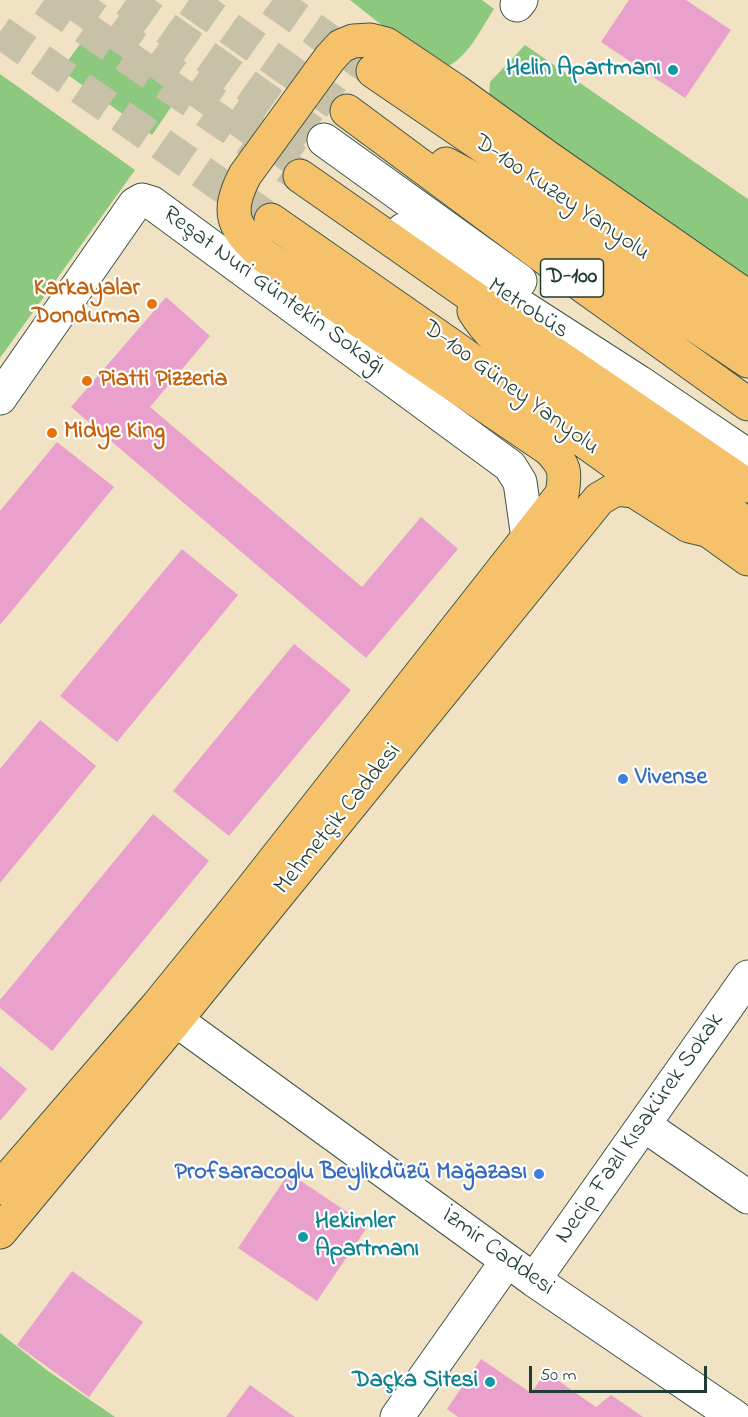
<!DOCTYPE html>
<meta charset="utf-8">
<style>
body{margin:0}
#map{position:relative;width:748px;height:1417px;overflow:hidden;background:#f1e2c4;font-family:"Indie Flower",sans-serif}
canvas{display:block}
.scale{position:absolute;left:529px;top:1366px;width:178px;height:27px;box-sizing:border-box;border:3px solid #1f3d34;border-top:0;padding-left:8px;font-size:18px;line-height:21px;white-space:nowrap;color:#1f3d34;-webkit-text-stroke:4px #fff;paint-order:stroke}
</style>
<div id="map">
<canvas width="748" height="1417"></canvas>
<div class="scale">50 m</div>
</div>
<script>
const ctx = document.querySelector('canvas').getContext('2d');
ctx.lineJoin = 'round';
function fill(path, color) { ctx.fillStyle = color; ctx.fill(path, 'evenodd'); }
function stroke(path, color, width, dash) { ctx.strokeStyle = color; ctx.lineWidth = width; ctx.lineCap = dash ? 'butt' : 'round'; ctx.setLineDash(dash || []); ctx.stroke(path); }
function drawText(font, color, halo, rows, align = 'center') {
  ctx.font = font + ' "Indie Flower",sans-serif'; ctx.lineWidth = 4.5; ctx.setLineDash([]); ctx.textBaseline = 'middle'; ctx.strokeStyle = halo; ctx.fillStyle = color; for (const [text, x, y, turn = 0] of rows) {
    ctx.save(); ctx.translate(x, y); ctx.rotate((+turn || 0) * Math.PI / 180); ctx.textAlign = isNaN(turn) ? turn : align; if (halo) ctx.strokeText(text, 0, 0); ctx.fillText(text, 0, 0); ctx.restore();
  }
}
fill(new Path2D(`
 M350,0H482L494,9C480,30 467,61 441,69L412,49Z
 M92,28L182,91L152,135L61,70Z
 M525,45L748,199V285L489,99L490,82Z
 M0,74L135,170L0,358Z
 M0,1333L48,1371L115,1417H0Z`), '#8cc97f');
fill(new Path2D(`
 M629,0H686L731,30L685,98L601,42Z
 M166,297L210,336L150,407L362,587L421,517L458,549L366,658L71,407Z
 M57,442L114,487L0,625V511Z
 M182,549L238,595L117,742L60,696Z
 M294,644L351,690L229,836L173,791Z
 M40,720L96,766L0,883V769Z
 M153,814L209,861L52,1051L0,1008V1000Z
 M0,1066L27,1089L0,1121Z
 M289,1173L368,1226L317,1301L238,1248Z
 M72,1271L143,1322L89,1397L17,1345Z
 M481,1359L531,1393L546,1372L596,1407L611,1395L643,1417H458L447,1409Z
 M250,1385L295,1417H226Z`), '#e9a0cd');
stroke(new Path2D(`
 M70,0L305,167
 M126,0L324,140`), '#c7c1a7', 33, [33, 16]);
stroke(new Path2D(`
 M272,0L373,71
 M0,32L271,220`), '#c7c1a7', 33, [33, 16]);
stroke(new Path2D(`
 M44,0L300,176
 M189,0L347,111`), '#c7c1a7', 33, [33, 16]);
const minor = new Path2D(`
 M517,5L521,0
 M324,140L520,281
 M403,230L639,382L748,456
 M0,398L135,204L142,200L152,203L510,466L520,482L528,538
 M176,1020L534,1280L735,1417
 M644,1125L748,1197
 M534,1280L748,977
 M397,1417L507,1261`);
const major = new Path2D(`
 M373,71L625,243L748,329
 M271,220L452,346L748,559
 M0,1188L158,1005L240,904L562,494C566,471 565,466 549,449L263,255C233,227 225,214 245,175L330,58L341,46L353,41L370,40L386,44L456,91L547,157L748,297
 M0,1232L176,1020L599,499L616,489L634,491L689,526L706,530`);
const highway = new Path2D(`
 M347,111L583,286L748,404
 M446,164L491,188L748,361
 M300,176L553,353L748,486
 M474,311C488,335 511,352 532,369L748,525`);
stroke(minor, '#3e564a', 35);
stroke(major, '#3e564a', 35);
stroke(highway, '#3e564a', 35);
stroke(minor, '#fff', 33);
stroke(major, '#f5c16b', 33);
stroke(highway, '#f5c16b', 33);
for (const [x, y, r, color] of [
 [673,70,6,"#0f9aa8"],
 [152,304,6,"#e8710a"],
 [87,381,6,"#e8710a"],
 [52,433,6,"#e8710a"],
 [623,779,6,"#3f7fe0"],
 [539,1174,6,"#3f7fe0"],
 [303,1237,6,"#0f9aa8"],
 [490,1382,6,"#0f9aa8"]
]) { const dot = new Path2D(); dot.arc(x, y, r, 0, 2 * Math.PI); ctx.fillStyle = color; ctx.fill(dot); stroke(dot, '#fff', 2); }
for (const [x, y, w] of [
 [572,278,63]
]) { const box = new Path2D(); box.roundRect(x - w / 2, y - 19, w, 38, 4.5); ctx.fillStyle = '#fff'; ctx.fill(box); stroke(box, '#1f3d34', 1.5); }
drawText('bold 22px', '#1f3d34', null, [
 ["D-100",572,278]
]);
drawText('bold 24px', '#0d838f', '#fff', [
 ["Helin Apartmanı",661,70],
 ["Hekimler",315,1223,"left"],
 ["Apartmanı",315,1251,"left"],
 ["Daçka Sitesi",478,1382]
], 'right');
drawText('24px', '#1f3d34', '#fff', [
 ["D-100 Kuzey Yanyolu",561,199,34],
 ["Reşat Nuri Güntekin Sokağı",273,292,36],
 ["Metrobüs",527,310,33],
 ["D-100 Güney Yanyolu",510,389,36],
 ["Mehmetçik Caddesi",339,820,-51],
 ["Necip Fazıl Kısakürek Sokak",641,1129,-55],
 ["İzmir Caddesi",497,1253,36]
]);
drawText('bold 24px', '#c56008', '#fff', [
 ["Karkayalar",140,290,"right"],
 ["Dondurma",140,318,"right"],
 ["Piatti Pizzeria",99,381],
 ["Midye King",64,433]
], 'left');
drawText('bold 24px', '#366cbe', '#fff', [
 ["Vivense",635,779],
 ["Profsaracoglu Beylikdüzü Mağazası",527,1174,"right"]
], 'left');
</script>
